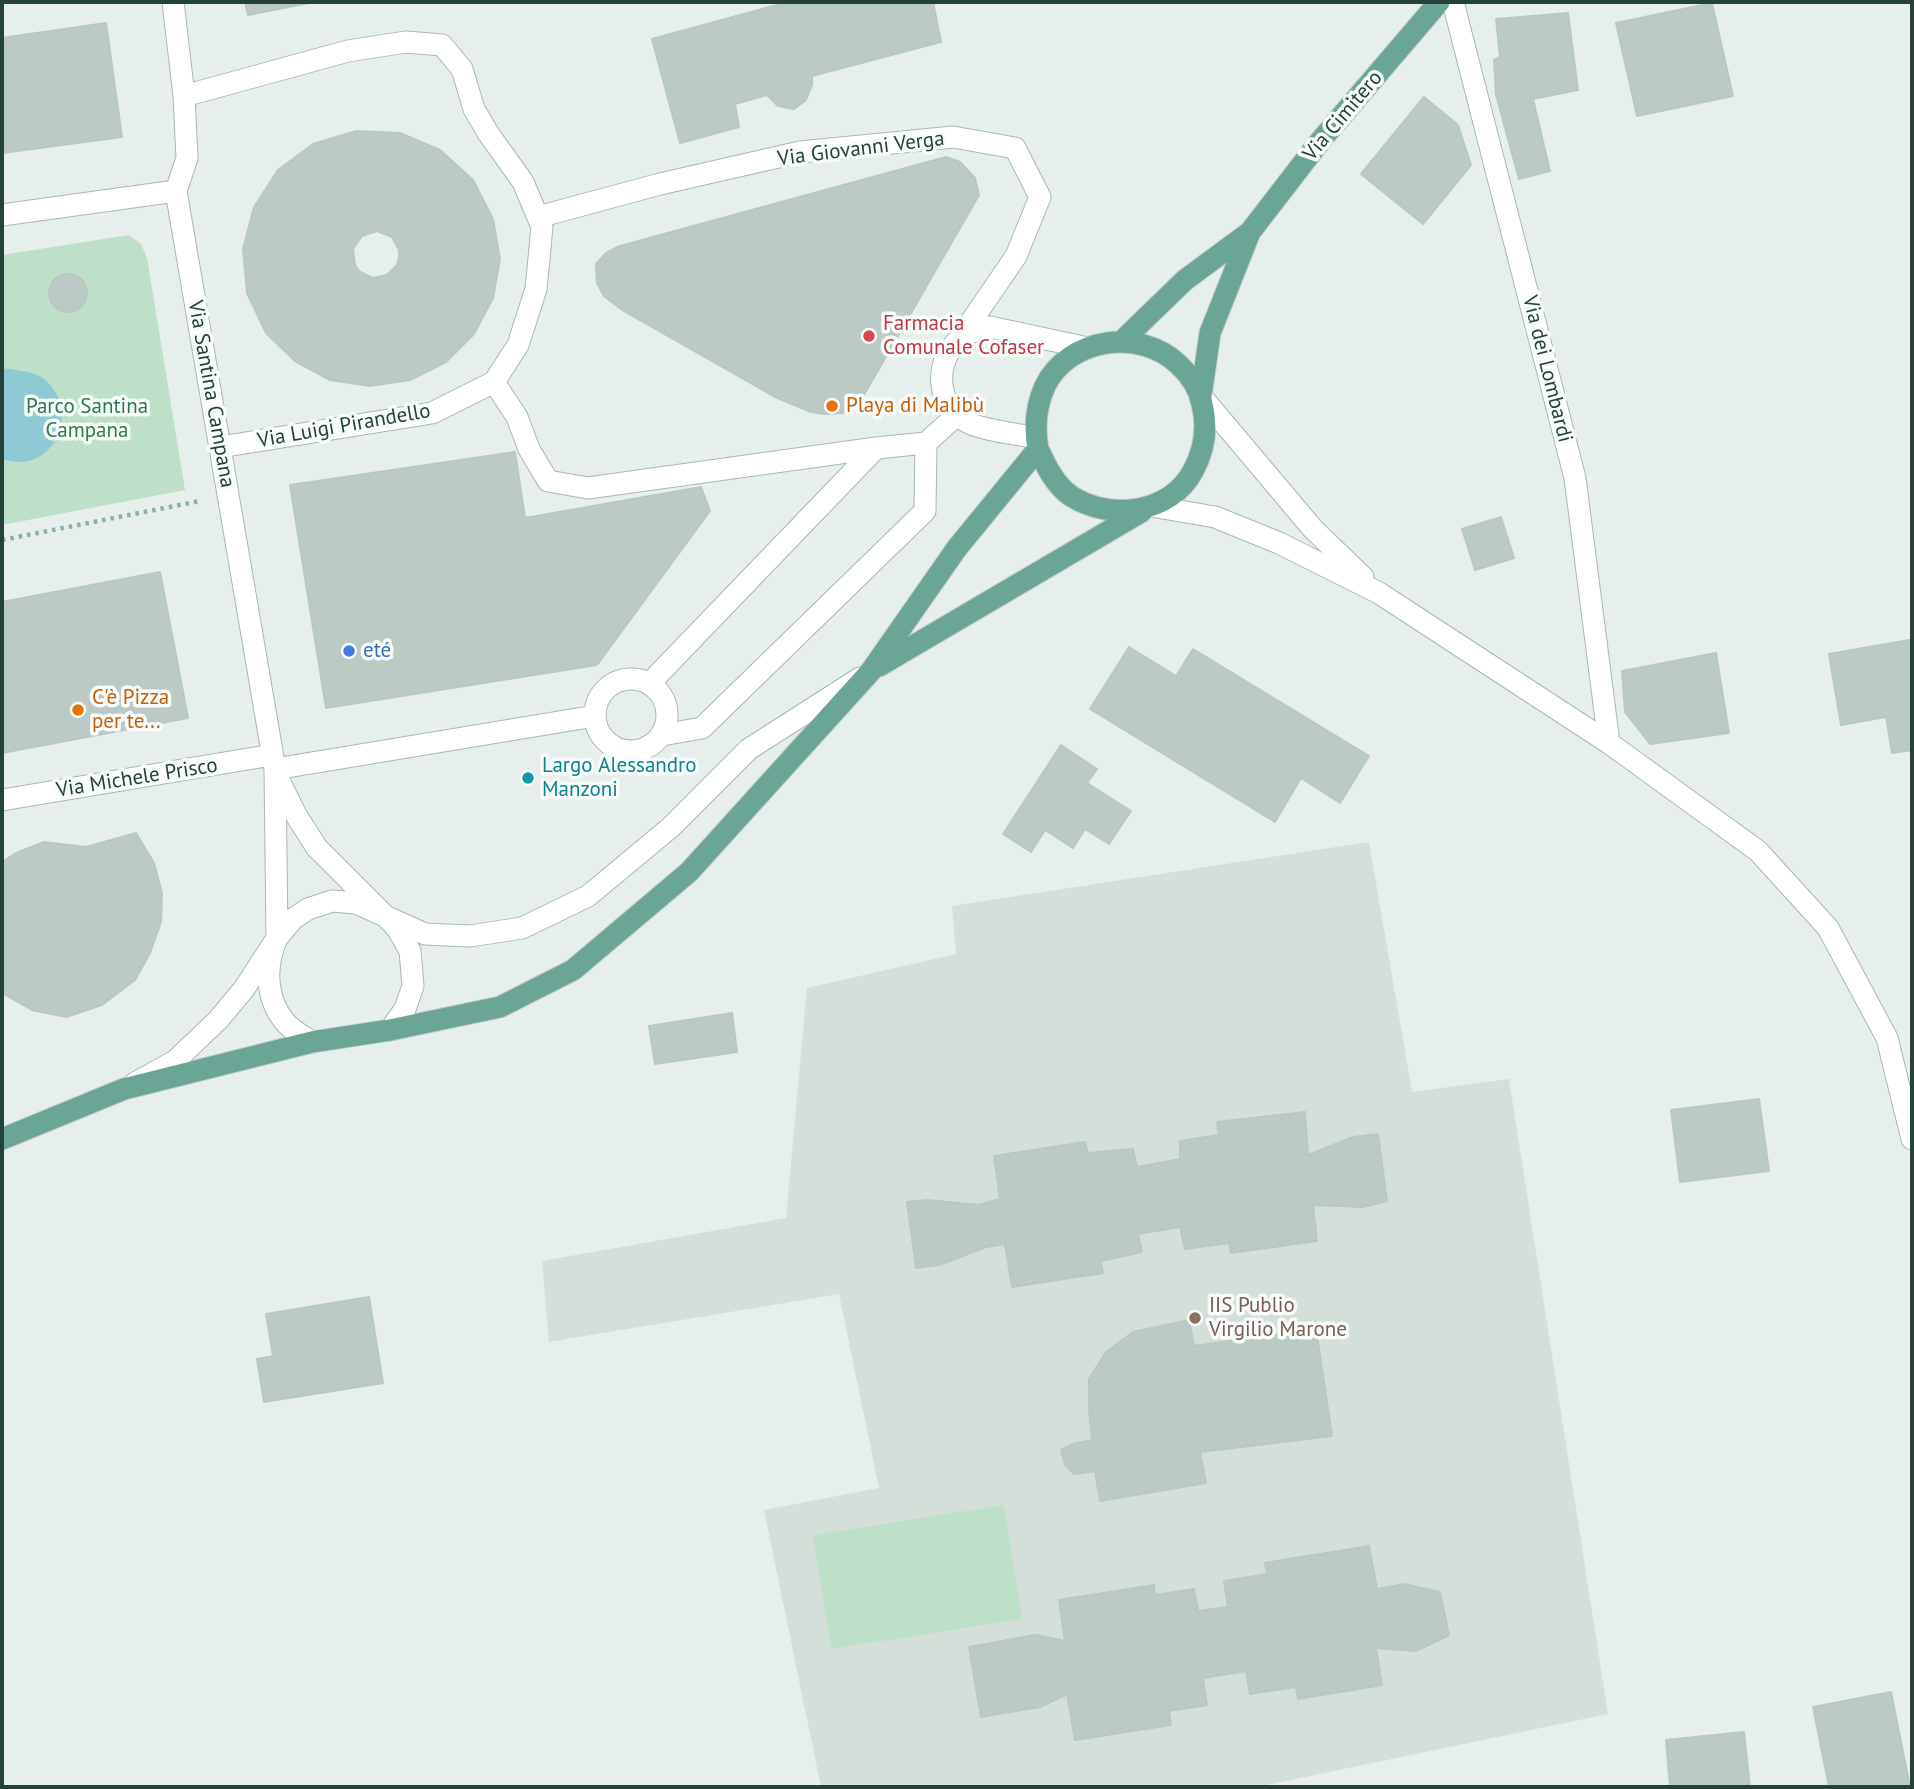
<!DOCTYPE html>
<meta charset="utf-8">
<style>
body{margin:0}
#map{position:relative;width:1914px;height:1789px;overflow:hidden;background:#e6efeb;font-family:"PT Sans",sans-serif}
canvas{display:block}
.frame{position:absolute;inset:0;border:4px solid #24423a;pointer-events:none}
</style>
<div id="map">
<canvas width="1914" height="1789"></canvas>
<div class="frame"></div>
</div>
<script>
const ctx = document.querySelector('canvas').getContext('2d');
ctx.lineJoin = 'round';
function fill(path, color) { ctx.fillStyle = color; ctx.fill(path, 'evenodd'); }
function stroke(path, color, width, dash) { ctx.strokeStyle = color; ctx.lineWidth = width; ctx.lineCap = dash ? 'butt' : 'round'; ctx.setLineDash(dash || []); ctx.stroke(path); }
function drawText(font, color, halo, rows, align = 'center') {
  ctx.font = font + ' "PT Sans",sans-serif'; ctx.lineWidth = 7; ctx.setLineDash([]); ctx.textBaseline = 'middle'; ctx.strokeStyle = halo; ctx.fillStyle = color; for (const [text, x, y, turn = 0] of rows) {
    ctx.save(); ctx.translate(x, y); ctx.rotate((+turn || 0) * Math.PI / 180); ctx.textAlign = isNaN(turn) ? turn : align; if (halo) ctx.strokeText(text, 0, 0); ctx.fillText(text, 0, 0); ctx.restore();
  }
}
fill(new Path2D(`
 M1369,842L1412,1092L1509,1079L1608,1714L1257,1787H821L764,1510L879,1488L839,1294L549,1342L542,1261L786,1218L807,988L956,954L952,906Z`), '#d4dfda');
fill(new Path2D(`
 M129,235L141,244L147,258L185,490L2,525V255Z
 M1004,1505L1022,1619L831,1649L813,1535Z`), '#bfe0c8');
fill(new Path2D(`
 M2,368C14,370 35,371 44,379C83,411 53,477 2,459Z`), '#8ec9d4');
const building = new Path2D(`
 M245,2H314L248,15Z
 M788,2H933L941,42L812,76V85L806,100L794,109L778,106L767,95L735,104L739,127L680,143L652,39Z
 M1712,3L1733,96L1637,116L1616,23Z
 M1568,13L1578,90L1533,99L1550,171L1519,179L1496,95L1494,60L1500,57L1496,19Z
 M106,23L122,137L2,153V38Z
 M1424,97L1458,125L1471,165L1423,224L1361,174Z
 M356,131L400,133L440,150L473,180L493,219L500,259L493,298L474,334L446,362L410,380L370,386L330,380L295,361L266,333L247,293L243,249L254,207L278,170L313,144ZM377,231L392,237L399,250V257L397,265L387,275L373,278L360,272L355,265L353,249L362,236Z
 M946,157L960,162L975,178L979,195L861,400L844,413L825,414L811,412L775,397L622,310L604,296L597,283L596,264L606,253L620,246Z
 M49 293a19 19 0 1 1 38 0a19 19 0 1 1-38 0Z
 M515,452L525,518L701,487L710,511L597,665L326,708L290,485Z
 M1501,517L1514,558L1475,570L1462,529Z
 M160,572L188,718L2,753V602Z
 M1909,640L1912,660V750L1892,753L1886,717L1841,725L1829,654Z
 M1129,647L1176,676L1193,649L1369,756L1340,803L1301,778L1275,822L1090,709Z
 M1716,653L1729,733L1650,744L1625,712L1622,671Z
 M1061,745L1097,769L1087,783L1131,811L1109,844L1085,829L1073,848L1045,830L1031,852L1003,834Z
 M136,833L154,863L162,893L161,922L150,953L135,980L102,1005L66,1017L32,1010L2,993V862L16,853L44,842L86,847Z
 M732,1013L737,1052L655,1064L649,1026Z
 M1759,1099L1769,1171L1680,1182L1671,1110Z
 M1305,1112L1308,1155L1353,1137L1378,1134L1387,1201L1363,1207L1313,1205L1317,1241L1231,1253L1229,1243L1185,1249L1180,1227L1138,1234L1142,1252L1101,1261L1103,1273L1012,1287L1005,1244L986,1247L939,1265L916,1268L907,1202L928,1200L979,1205L1000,1199L994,1156L1085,1142L1088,1153L1133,1149L1137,1167L1180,1159V1141L1219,1135L1217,1122Z
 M369,1297L383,1383L264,1402L257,1359L273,1356L266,1314Z
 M1189,1320L1194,1346L1316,1329L1332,1436L1200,1452L1206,1483L1100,1501L1095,1471L1074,1474L1065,1465L1061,1450L1073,1444L1092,1440L1089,1409V1379L1106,1352L1133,1332Z
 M1369,1546L1377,1589L1404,1584L1440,1592L1449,1635L1416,1651L1376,1648L1382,1685L1298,1699L1296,1687L1250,1694L1246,1671L1203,1678L1207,1705L1169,1711L1171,1725L1075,1740L1067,1694L1040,1707L981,1717L969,1647L1035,1635L1065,1641L1059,1600L1154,1585L1155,1595L1194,1589L1198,1611L1228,1607L1224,1581L1267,1574L1265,1563Z
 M1891,1692L1910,1787H1829L1813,1707Z
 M1744,1732L1750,1787H1670L1666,1740Z`);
fill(building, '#bbcac4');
stroke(building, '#b8c9c2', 2);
const minor = new Path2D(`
 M173,2L184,96L187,158L176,191L275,769L277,938C265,965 265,998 285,1022C291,1030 303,1036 312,1042
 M1453,2L1575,478L1609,743
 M184,96L348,51L406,42L442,45L462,69L474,109L488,133L523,182L542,227L536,289L518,345L494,382L432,413L220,447
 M2,215L176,191
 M538,217L660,184L800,152L953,137L1015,148L1040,197L1016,256L960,338
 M494,382L517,417L529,449L548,481L588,488L876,448L926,443L957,415
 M1201,396L1313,529L1363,577
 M1036,438C1018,434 981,430 967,422C936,406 933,361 960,339C968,332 979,329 990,327L1088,348
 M1151,506L1215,517L1279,543L1379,593L1609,743L1758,851L1828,928L1887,1038L1912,1139
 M595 715a36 36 0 1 1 72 0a36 36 0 1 1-72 0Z
 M649,684L876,448
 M662,735L702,728L925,511L926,443
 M275,769L595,716
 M278,778L296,815L317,848L397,928L410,951L413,986L405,1009L390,1030
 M2,800L272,755
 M135,1083L175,1061L218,1020L244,989L277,938L293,919L308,909L332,901L356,903L425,934L470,936L522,928L588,896L671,827L749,749L860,678`);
const major = new Path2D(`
 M1122,341L1185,280L1250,232L1321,140L1439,2
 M1201,396L1210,333L1250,232
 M879,666L1141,512
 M2,1139L124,1089L312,1042L390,1030L500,1007L573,970L689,872L871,671L957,548L1038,449C1034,427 1036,406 1045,386C1069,337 1140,328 1178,364C1190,375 1199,388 1202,404C1208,428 1205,449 1193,471C1170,514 1110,521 1071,496C1055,485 1046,466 1038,449`);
stroke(minor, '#a8b8b2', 23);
stroke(major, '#c2cac8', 23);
stroke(new Path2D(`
 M2,540L200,501`), '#86b3a5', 4.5, [3.5, 5]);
stroke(minor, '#fff', 21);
stroke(major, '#6aa596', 21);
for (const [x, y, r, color] of [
 [869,336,7,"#e0444e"],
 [832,406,7,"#e8710a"],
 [349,651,7,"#3f7fe0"],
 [78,710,7,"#e8710a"],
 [528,778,7,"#0f9aa8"],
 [1195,1318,7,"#8d6e63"]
]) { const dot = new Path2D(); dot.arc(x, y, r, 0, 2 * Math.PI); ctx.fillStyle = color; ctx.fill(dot); stroke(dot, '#f7fbf9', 2.5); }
drawText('21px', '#24423a', '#f7fbf9', [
 ["Via Cimitero",1343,116,-50],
 ["Via Giovanni Verga",861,149,-7],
 ["Via dei Lombardi",1547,369,76],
 ["Via Santina Campana",211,394,80],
 ["Via Luigi Pirandello",344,426,-10],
 ["Via Michele Prisco",137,778,-9]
]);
drawText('21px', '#be3a42', '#f7fbf9', [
 ["Farmacia",883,324],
 ["Comunale Cofaser",883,348]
], 'left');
drawText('21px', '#c56008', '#f7fbf9', [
 ["Playa di Malibù",846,406],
 ["C'è Pizza",92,698],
 ["per te...",92,722]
], 'left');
drawText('21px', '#2d7a4b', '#f7fbf9', [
 ["Parco Santina",87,407],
 ["Campana",87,431]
]);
drawText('21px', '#366cbe', '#f7fbf9', [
 ["eté",363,651]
], 'left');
drawText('21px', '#0d838f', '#f7fbf9', [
 ["Largo Alessandro",542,766],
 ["Manzoni",542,790]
], 'left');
drawText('21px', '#785e54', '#f7fbf9', [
 ["IIS Publio",1209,1306],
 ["Virgilio Marone",1209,1330]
], 'left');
</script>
